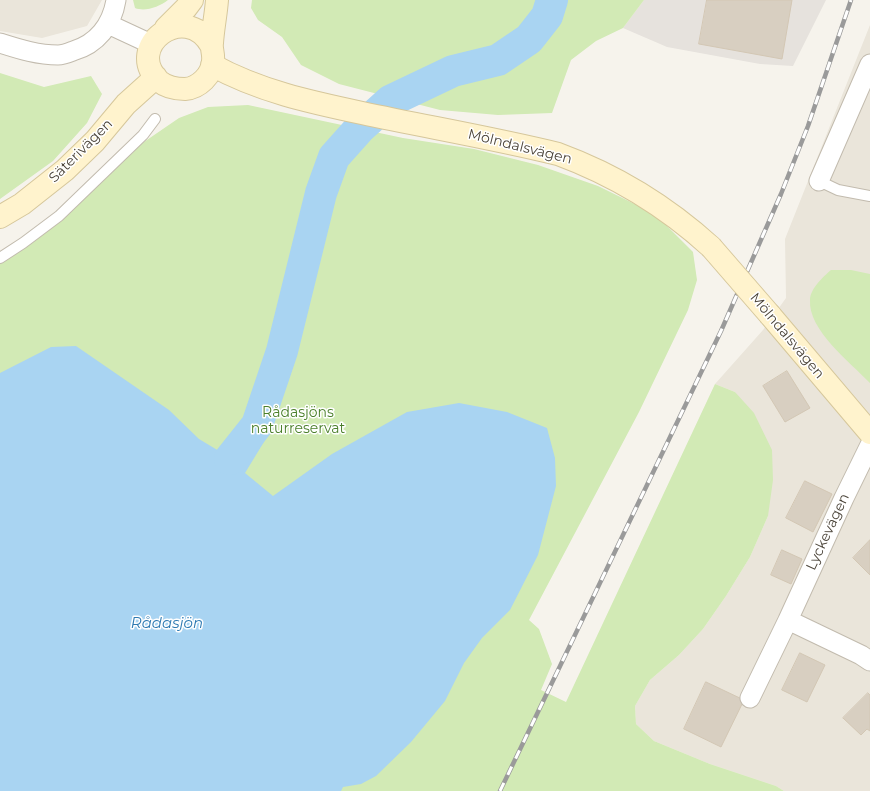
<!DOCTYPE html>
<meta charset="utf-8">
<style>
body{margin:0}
canvas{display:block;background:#f6f3ec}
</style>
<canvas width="870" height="791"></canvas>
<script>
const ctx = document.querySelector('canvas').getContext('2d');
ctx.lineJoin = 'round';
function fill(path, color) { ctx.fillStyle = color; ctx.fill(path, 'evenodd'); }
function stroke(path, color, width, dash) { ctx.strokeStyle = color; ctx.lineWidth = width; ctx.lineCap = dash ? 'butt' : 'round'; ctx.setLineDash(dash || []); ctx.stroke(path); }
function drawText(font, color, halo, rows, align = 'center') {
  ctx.font = font + ' Montserrat,sans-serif'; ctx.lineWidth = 3; ctx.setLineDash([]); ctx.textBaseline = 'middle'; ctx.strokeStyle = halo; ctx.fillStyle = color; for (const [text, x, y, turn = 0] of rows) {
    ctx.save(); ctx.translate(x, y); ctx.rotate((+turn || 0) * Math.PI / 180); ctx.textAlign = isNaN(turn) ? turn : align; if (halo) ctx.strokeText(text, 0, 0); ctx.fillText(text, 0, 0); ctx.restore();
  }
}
fill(new Path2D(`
 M0,0H102L87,26L42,38L0,31Z
 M870,25V791H784L776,786L710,764L654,741L636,724L635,706L650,680L679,655L703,629L726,596L750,557L768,516L735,392L715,384L763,330L786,298L785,239Z`), '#eae5da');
fill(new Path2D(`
 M644,0H826L793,66L760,64L667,47L623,28Z`), '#e6e2dd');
fill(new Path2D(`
 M133,0H168C159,7 145,12 135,8Z
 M252,0H644L623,28L596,41L571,60L552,113L498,115L440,110L339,84L301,65L282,37L258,20L251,8Z
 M0,73L44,87L91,76L102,94L87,123L53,161L0,199Z
 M248,105L403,138L474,149L538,165L598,186L655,214L693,252L697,280L688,310L639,412L529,620L539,629L552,664L541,690L566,702L715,384L735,392L754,413L772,450L773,480L768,516L750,557L726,596L703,629L679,655L650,680L635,706L636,724L654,741L710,764L776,786L784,791H0V253L86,196L141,144L179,118L208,107Z
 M831,270H851L870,274V383C850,362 808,330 810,300C810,289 823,277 831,270Z`), '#d2eab5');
fill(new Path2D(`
 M76,346L169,410L199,439L219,451L247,418L270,432L245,473L273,496L332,454L407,412L459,403L507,412L547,428L555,458L556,486L538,555L510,610L482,638L464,663L445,701L411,742L376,776L361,784L343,787L341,791H0V373L51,347Z`), '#a9d4f2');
stroke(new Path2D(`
 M230,459L257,425L282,351L321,193L334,157L359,129L390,101L453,71L498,60L529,39L547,16L552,0`), '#a9d4f2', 32);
const building = new Path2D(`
 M707,0H792L782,59L699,44Z
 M787,371L810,408L785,422L763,386Z
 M805,481L832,494L813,532L786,518Z
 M870,540V575L853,558Z
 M782,550L802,559L791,584L771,575Z
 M800,653L825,665L807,702L782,690Z
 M706,682L744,700L721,747L684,729Z
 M868,693L870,695V731L867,729L861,735L843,718Z`);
fill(building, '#d8cfc1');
stroke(building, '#d3c7b4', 1);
const lane = new Path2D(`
 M819,181L838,190L870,196
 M0,258L23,243L59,216L143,135L155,119`);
const street = new Path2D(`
 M108,24L151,44
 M0,43C19,49 37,55 58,55C62,55 68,53 73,51C97,44 112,25 116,0
 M819,181L870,64
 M870,445L844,498L788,620L861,655L870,661
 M750,698L788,620`);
const secondary = new Path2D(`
 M166,28L186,8L192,0
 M211,45C185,0 123,47 159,81C166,87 176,89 185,89C199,88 212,75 213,61C214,54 211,49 212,43C213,28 216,14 217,0
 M212,65C259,91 310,102 362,113C427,127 493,138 558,154C615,175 666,206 711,247
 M0,217L22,204L65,170L95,141L126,104L156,77
 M770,315L870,433`);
stroke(lane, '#c2bbae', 12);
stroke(street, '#c2bbae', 21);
stroke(secondary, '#d6c79b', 24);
stroke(lane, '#fff', 10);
stroke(street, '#fff', 19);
stroke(secondary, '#fff3cd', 22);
const rail = new Path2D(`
 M500,791L721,331L781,194L808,126L851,0`);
stroke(rail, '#9a9a9a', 4.5);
stroke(rail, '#fff', 3, [9]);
const secondaryBridge = new Path2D(`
 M711,247L770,315`);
stroke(secondaryBridge, '#d6c79b', 24, []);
stroke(secondaryBridge, '#fff3cd', 22);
drawText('14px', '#4b4439', '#fff', [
 ["Mölndalsvägen",520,147,14],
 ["Säterivägen",81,151,-45],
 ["Mölndalsvägen",787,336,50],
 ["Lyckevägen",828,532,-65]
]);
drawText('14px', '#4a7f2a', '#fff', [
 ["Rådasjöns",298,413],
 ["naturreservat",298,429]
]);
drawText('italic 15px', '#2e7ab2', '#fff', [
 ["Rådasjön",167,624]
]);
</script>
